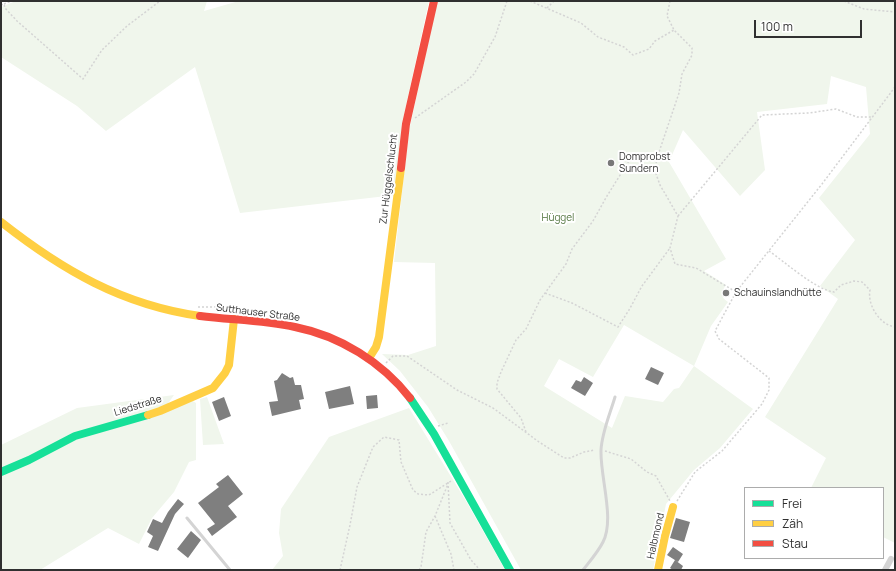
<!DOCTYPE html>
<meta charset="utf-8">
<style>
body{margin:0}
#map{position:relative;width:896px;height:571px;overflow:hidden;background:#fff;font-family:Manrope,sans-serif}
canvas{display:block}
.frame{position:absolute;inset:0;border:2px solid #303030;pointer-events:none}
.legend{position:absolute;left:744px;top:487px;width:140px;height:72px;box-sizing:border-box;background:#fff;border:1px solid #acacac;margin:0;padding:5px 7px;list-style:none;font-size:12px;color:#303030}
.legend li{display:flex;align-items:center;gap:8px;height:20px}
.legend b{width:20px;border:1px solid #acacac}
.scale{position:absolute;left:754px;top:20px;width:108px;height:18px;box-sizing:border-box;border:2px solid #303030;border-top:0;padding-left:5px;font-size:12px;line-height:14px;white-space:nowrap;color:#303030;-webkit-text-stroke:3px #fff;paint-order:stroke}
</style>
<div id="map">
<canvas width="896" height="571"></canvas>
<div class="frame"></div>
<ul class="legend">
<li><b style="height:5px;background:#16e098"></b>Frei</li>
<li><b style="height:5px;background:#ffcf43"></b>Zäh</li>
<li><b style="height:5px;background:#f24e42"></b>Stau</li>
</ul>
<div class="scale">100 m</div>
</div>
<script>
const ctx = document.querySelector('canvas').getContext('2d');
ctx.lineJoin = 'round';
function fill(path, color) { ctx.fillStyle = color; ctx.fill(path, 'evenodd'); }
function stroke(path, color, width, dash) { ctx.strokeStyle = color; ctx.lineWidth = width; ctx.lineCap = dash ? 'butt' : 'round'; ctx.setLineDash(dash || []); ctx.stroke(path); }
function drawText(font, color, halo, rows, align = 'center') {
  ctx.font = font + ' Manrope,sans-serif'; ctx.lineWidth = 4; ctx.setLineDash([]); ctx.textBaseline = 'middle'; ctx.strokeStyle = halo; ctx.fillStyle = color; for (const [text, x, y, turn = 0] of rows) {
    ctx.save(); ctx.translate(x, y); ctx.rotate((+turn || 0) * Math.PI / 180); ctx.textAlign = isNaN(turn) ? turn : align; if (halo) ctx.strokeText(text, 0, 0); ctx.fillText(text, 0, 0); ctx.restore();
  }
}
fill(new Path2D(`
 M16,1H207L204,11L239,1H429L403,119L395,195L240,213L195,67L106,131L77,106L1,57V7Z
 M437,1H895V543L883,537V488H811L826,458L765,417L838,299L820,286L855,240L819,198L870,134L866,87L831,76L827,104L757,112L765,170L740,196L683,130L669,162L726,259L704,271L726,285C721,292 720,297 728,302L711,326L694,366L753,409L720,448L694,470L666,504L653,570H521L449,441L428,407L400,371L382,354L408,355L436,346L435,263L394,262L409,131ZM624,325L694,366L679,388L674,389L663,402L625,396L612,428L544,386L559,359L593,377Z
 M174,395L162,412L193,401L196,403V460L189,462L174,492L152,518L139,544L108,528L40,570H1V445L77,408Z
 M207,397L224,444L203,445L200,399Z
 M409,408L466,501L505,570H272L283,556L279,533L281,509L329,437Z`), '#f0f6ec');
fill(new Path2D(`
 M651,367L664,373L658,385L645,379Z
 M282,373L290,378L293,377L295,385H301L304,399L299,400L301,409L272,416L269,402L278,401L274,381L277,380Z
 M584,377L593,383L585,396L571,388L576,380L581,382Z
 M350,386L354,404L329,409L325,392Z
 M377,395L378,408L367,409L366,396Z
 M224,397L231,416L219,421L212,402Z
 M228,475L243,494L228,506L237,517L212,536L207,529L215,524L198,503L219,487L216,484Z
 M178,499L184,504L175,514L158,551L148,547L153,536L147,532L153,519L162,523L168,512Z
 M676,518L690,522L684,542L670,538Z
 M191,531L201,540L188,558L177,549Z
 M673,547L683,554L678,562L667,555Z
 M675,560L683,566L681,570H673L670,568Z`), '#7f7f7f');
stroke(new Path2D(`
 M530,1L581,23L598,37L624,47L633,55L649,49L655,41L674,30
 M670,1L667,16L674,30L692,48V55L682,74L679,93L657,158L655,171L660,185L678,216L670,248L675,264L696,268L736,292
 M844,1L864,9L895,12
 M4,4L12,1
 M1,5L4,4L5,8L17,21L83,79L102,50L127,26L160,1
 M547,8L554,1
 M415,118L466,82L474,74L495,37L507,1
 M678,216L762,115L809,113L836,109L857,117H873
 M769,251C785,262 816,290 834,292L841,285L854,281L862,282L870,290C867,305 880,325 895,327
 M545,293L572,303L618,327L629,310L642,286L670,248
 M198,307H219L246,312
 M386,363L393,356H407L457,390L493,408L539,442L564,458H570L584,452L595,450
 M438,426L448,423
 M526,432L521,418L497,389V383L501,372L516,340L526,329L540,300L566,264L572,249L593,221L607,196L632,156L636,154L649,159L656,158
 M605,451L631,459L647,472L656,476L670,501
 M448,482L450,523L471,560L480,570
 M677,501L695,472L722,451L762,404L769,390V378L719,339L715,331L736,292L822,184L895,87
 M435,516L451,554L454,570
 M340,570L350,525L357,487L373,447L384,437L399,440L401,462L413,490L418,494L429,495L451,481
 M419,570L421,567L426,532L435,516L448,484`), '#d4d4d4', 1.5, [2, 2]);
stroke(new Path2D(`
 M187,518L230,570
 M583,570C590,561 598,552 603,542C615,519 600,477 601,450C602,432 610,414 615,397`), '#d4d4d4', 3);
stroke(new Path2D(`
 M885,570L891,559`), '#d4d4d4', 6);
stroke(new Path2D(`
 M410,398L434,434L510,570
 M1,472L29,460L75,436L148,415`), '#16e098', 8);
stroke(new Path2D(`
 M1,222C62,270 122,305 200,316
 M369,358L376,347L379,337L401,168
 M148,415L160,411L213,388L225,373L229,365L234,319
 M658,570L665,536L673,507`), '#ffcf43', 8);
stroke(new Path2D(`
 M401,168L406,124L434,1
 M200,316C231,320 263,320 295,327C340,336 382,362 410,398`), '#f24e42', 8);
for (const [x, y, r, color] of [
 [611,163,4,"#787878"],
 [726,293,4,"#787878"]
]) { const dot = new Path2D(); dot.arc(x, y, r, 0, 2 * Math.PI); ctx.fillStyle = color; ctx.fill(dot); stroke(dot, '#fff', 1.5); }
drawText('10px', '#303030', '#fff', [
 ["Domprobst",619,157],
 ["Sundern",619,169],
 ["Schauinslandhütte",734,293]
], 'left');
drawText('10px', '#303030', '#fff', [
 ["Zur Hüggelschlucht",389,179,-83],
 ["Sutthauser Straße",258,313,7],
 ["Liedstraße",138,406,-17],
 ["Halbmond",656,536,-77]
]);
drawText('10px', '#4c7038', '#fff', [
 ["Hüggel",558,218]
]);
</script>
